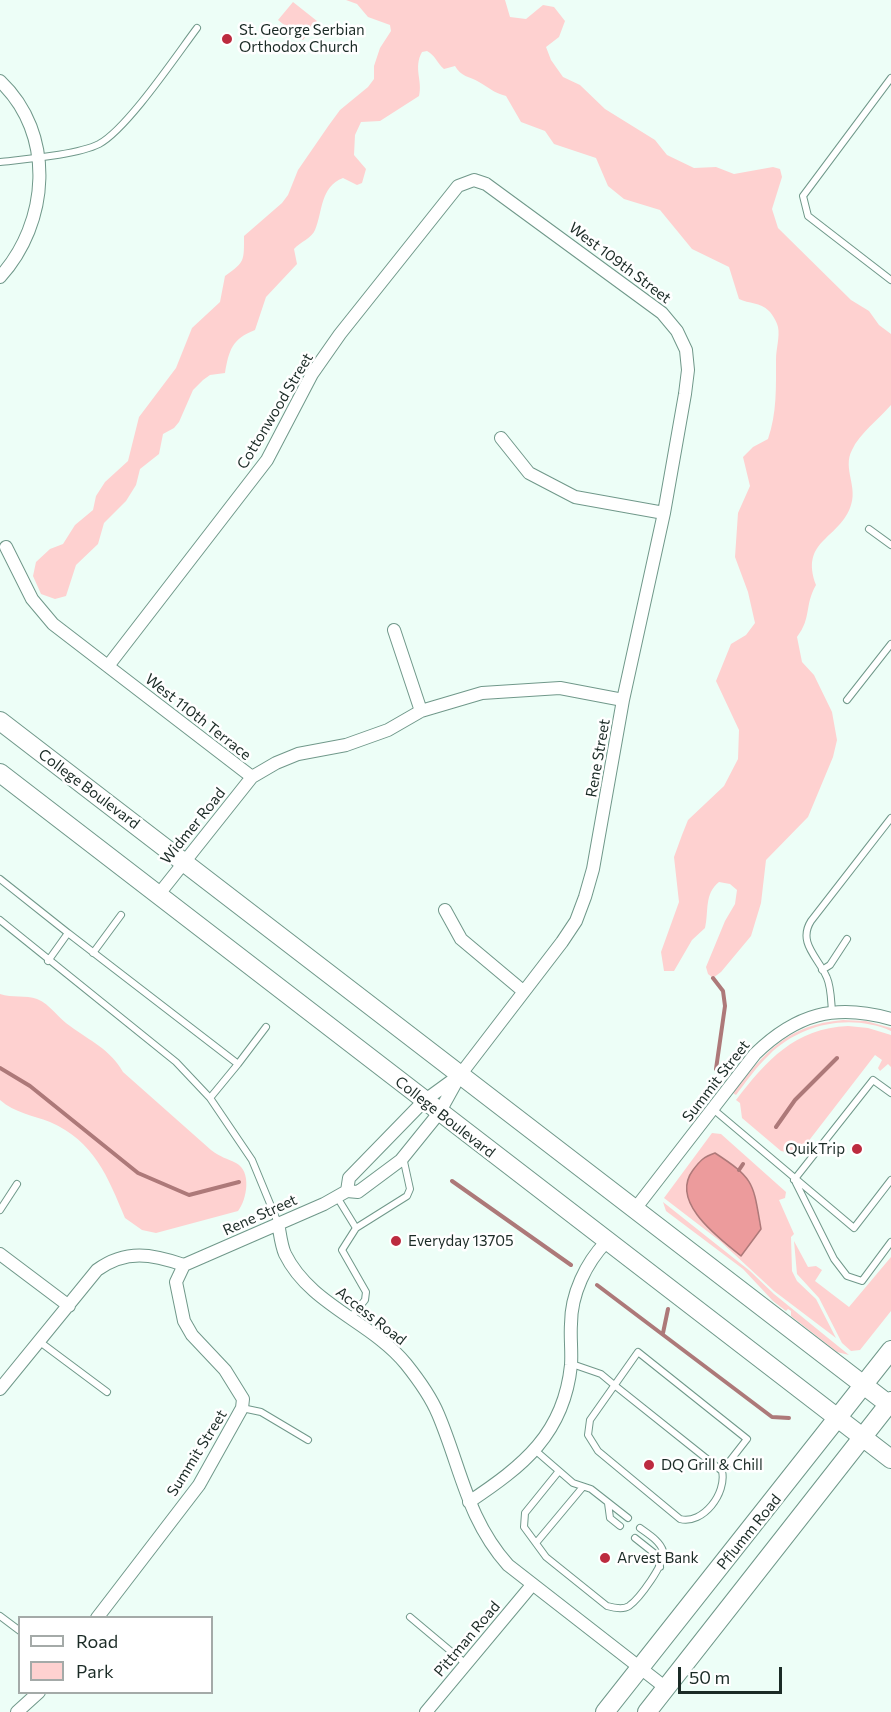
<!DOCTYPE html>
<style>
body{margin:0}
#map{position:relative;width:891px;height:1712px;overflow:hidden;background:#edfef7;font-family:Commissioner,sans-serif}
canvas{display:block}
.legend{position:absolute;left:18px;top:1616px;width:195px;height:78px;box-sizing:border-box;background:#fff;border:2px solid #a4aaa8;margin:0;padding:8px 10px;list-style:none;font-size:18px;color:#1b2b26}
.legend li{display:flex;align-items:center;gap:12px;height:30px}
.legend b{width:30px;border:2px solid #a4aaa8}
.scale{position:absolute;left:678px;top:1667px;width:104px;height:27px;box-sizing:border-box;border:3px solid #1b2b26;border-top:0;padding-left:8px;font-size:18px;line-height:21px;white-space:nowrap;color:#1b2b26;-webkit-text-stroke:4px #fff;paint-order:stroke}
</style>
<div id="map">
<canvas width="891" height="1712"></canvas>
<ul class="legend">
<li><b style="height:8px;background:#fff"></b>Road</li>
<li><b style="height:16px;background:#fed1d0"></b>Park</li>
</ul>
<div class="scale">50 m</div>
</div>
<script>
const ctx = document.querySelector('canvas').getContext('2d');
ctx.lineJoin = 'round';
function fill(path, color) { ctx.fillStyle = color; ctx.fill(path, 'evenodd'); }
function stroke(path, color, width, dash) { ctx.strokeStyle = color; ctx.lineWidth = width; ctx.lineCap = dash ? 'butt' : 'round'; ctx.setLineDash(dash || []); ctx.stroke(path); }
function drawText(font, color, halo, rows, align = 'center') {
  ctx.font = font + ' Commissioner,sans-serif'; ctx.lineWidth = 5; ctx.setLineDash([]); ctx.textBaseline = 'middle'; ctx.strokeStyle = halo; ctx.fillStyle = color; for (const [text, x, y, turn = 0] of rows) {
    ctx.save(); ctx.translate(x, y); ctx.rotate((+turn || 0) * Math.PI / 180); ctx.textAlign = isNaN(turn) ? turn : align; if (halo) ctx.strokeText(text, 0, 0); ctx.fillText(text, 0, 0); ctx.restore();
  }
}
fill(new Path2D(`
 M346,0H505L510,17L526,19L543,5L554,7L565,21L559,37L546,47L551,60L563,77L580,85L605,109L655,140L667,155L694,168L716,167L734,174L773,167L780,169L782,177L772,209L778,228L851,300L869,311L879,325L891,334V405C879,419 859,434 852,450C842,469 859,487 850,508C837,540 800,541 816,585C804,606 812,617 797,637L802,662L814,675L832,712L837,740L833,757L808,817L766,860L761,903L751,936L721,972L713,978L708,974L706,967L725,921L735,904L737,890L730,884L719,882C704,894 709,911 705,928L692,940L674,971H664L661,952L679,902L674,857L682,835L688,820L724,786L738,759L739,730L716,681L731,644L746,635L755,623L748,592L735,557L738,513L750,486L743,457L753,447L768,439C777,413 776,387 776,360C776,349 780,337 778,327C777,322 772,314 769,311C760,302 749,304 739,299L729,267L692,249L660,210L624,199L608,186L596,158L554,144L545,131L521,122L506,96C492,92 490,88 479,82C469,76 461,77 455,66L444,69C437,63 435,55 427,51L422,52C413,68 423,81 419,96L380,121L361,122L355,135L354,155L366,169L362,183L357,185L343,178C320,187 323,211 315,230C312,238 300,242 294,249L297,264L266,297L255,330C232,339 229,350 225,373L210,375L203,380L193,390L179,422L174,428L163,434L159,454L140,469L136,485L126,501L104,523L98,544L76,565L66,596L55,599L41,594L33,576L36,562L50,549L63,544L75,525L93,510L96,496L105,482L128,461L139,417L176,368L192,328L220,302L225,276C245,262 244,261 244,236L282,203L288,195L298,170L329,125L340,110L368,87L374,79V66L380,48L391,31L390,25L368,17L357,4Z
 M293,2L317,21L303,40L278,20Z
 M0,994C12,998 26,995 37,999C50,1004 59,1019 70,1026C90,1041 110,1049 123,1072L211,1150C222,1158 226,1158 236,1163C252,1171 247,1200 238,1211L156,1233L142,1230L125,1218C108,1177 94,1141 50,1122C32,1115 15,1113 0,1100Z
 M843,1020L866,1021L891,1028V1031C850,1013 800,1024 769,1055C756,1067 746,1082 736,1095L733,1093C766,1051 787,1025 843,1020Z
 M848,1026L868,1028L891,1035V1067L888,1064L880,1071L878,1068L882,1060L875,1055L804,1147L801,1145L792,1153L781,1151L742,1118L740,1103L736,1100C766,1061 795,1028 848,1026Z
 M712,1133L721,1134L786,1192L785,1198L779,1200L794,1234L791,1237L792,1271L797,1281L816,1299L836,1338L774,1291L720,1241L664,1198Z
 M663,1202L750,1271L774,1294L849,1355L837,1352L791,1316V1311L788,1309L786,1311L773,1301L743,1269L666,1211Z
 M794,1241L808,1267L816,1266L822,1270L815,1281L849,1307L891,1257V1311L860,1350L851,1351L842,1343L819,1298L797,1274Z`), '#fed1d0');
const water = new Path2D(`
 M715,1153C755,1179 753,1183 761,1229L741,1256C719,1238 669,1202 693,1170C700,1161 703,1157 715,1153Z`);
fill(water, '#ec9b9c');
stroke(water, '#ad7979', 1.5);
stroke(new Path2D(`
 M713,978L723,991L725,1006L716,1069
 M0,1068L30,1086L138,1173L189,1195L239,1182
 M776,1127L795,1100L837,1058
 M739,1170L743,1164
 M452,1181L571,1265
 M597,1285L772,1417L789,1418
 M663,1333L668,1309`), '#ad7979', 4);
const service = new Path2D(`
 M891,78L803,196L808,216L891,280
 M0,162C26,159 77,155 99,144C127,129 176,56 197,28
 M869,529L891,545
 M847,700L891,644
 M0,879L68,933
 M0,920L176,1062L210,1098L252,1160L278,1223
 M93,953L121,915
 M48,961L68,933L238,1064L210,1098
 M822,970L830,965L847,939
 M832,1011C831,1001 831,987 827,978C819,958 797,943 811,921L891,818
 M238,1064L266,1027
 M713,1109L854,1228L891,1180
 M794,1180L873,1080L891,1093
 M796,1183L834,1259L847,1276L862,1281L891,1242
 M337,1197L356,1228L407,1196L410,1189L403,1157
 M0,1210L17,1184
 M350,1318L365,1300L366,1292L342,1250L356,1228
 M40,1342L107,1392
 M572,1364L601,1374L613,1384L722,1471L747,1439L638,1352L590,1420L588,1435L598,1451L680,1519C703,1525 727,1493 722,1471
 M242,1408L261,1412L308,1440
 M536,1451L573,1483L591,1489L628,1518
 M559,1471L525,1513L524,1527L546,1557L607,1606C614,1608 623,1610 629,1606C639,1599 666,1563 663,1551C660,1541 648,1534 640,1528
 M608,1503L610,1518L620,1526
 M635,1538L654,1553L660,1567
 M536,1543L582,1488
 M0,1616L20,1631
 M410,1617L466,1664`);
const minor = new Path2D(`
 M0,81C56,134 49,223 0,277
 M501,438L529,473L575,497L664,513
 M6,547L32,599L53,624L252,777L276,763L298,754L346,745L388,730L421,711L482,693L560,688L623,700
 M394,630L421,711
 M108,666L267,460L312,374L340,334L458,186L474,180L486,184L662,313L677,331L686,350L688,370L685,394L664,513L623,700L593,869L585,897L576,921L562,942L460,1075L439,1113L401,1160L358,1192L347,1191L324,1204L184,1265
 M159,894L252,777
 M445,910L461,939L523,991
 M347,1191L349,1178L424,1101L457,1077
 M635,1209L755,1054C796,1014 835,1003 891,1019
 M278,1223C280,1233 281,1245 285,1254C310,1305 372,1322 406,1364C418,1379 430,1395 438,1414C461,1468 467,1519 508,1565L666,1688
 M0,1254L69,1306
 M0,1389L97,1270C126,1249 152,1254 184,1265
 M469,1502C523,1466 564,1434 571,1365C572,1351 570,1337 571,1324C571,1294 586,1263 606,1242
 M97,1618L199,1485L242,1408L243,1399L225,1370L192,1335L184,1321L176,1282L184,1265
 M17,1712L39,1692
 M426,1712L532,1585`);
const secondary = new Path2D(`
 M0,721L891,1406
 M0,773L891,1459
 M605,1712L891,1350
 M647,1712L891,1401`);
stroke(service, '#70988a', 8);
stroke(minor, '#70988a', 14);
stroke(secondary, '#70988a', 20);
stroke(service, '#fff', 6);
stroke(minor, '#fff', 12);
stroke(secondary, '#fff', 18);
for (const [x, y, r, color] of [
 [227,39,6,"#bc2b3f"],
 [857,1149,6,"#bc2b3f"],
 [396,1241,6,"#bc2b3f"],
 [649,1465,6,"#bc2b3f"],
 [605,1558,6,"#bc2b3f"]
]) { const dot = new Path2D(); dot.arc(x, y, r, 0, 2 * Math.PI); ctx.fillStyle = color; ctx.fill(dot); stroke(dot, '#fff', 2); }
drawText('15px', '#1b2b26', '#fff', [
 ["St. George Serbian",239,30],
 ["Orthodox Church",239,47],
 ["QuikTrip",845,1149,"right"],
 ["Everyday 13705",408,1241],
 ["DQ Grill & Chill",661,1465],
 ["Arvest Bank",617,1558]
], 'left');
drawText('15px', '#1b2b26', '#fff', [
 ["West 109th Street",620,263,37],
 ["Cottonwood Street",275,411,-59],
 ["West 110th Terrace",198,717,38],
 ["Rene Street",598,758,-80],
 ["College Boulevard",89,789,37],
 ["Widmer Road",193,826,-51],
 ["Summit Street",716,1081,-52],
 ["College Boulevard",445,1117,38],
 ["Rene Street",260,1215,-24],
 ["Access Road",371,1316,38],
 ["Summit Street",197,1453,-58],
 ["Pflumm Road",749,1532,-51],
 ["Pittman Road",467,1639,-50]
]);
</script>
